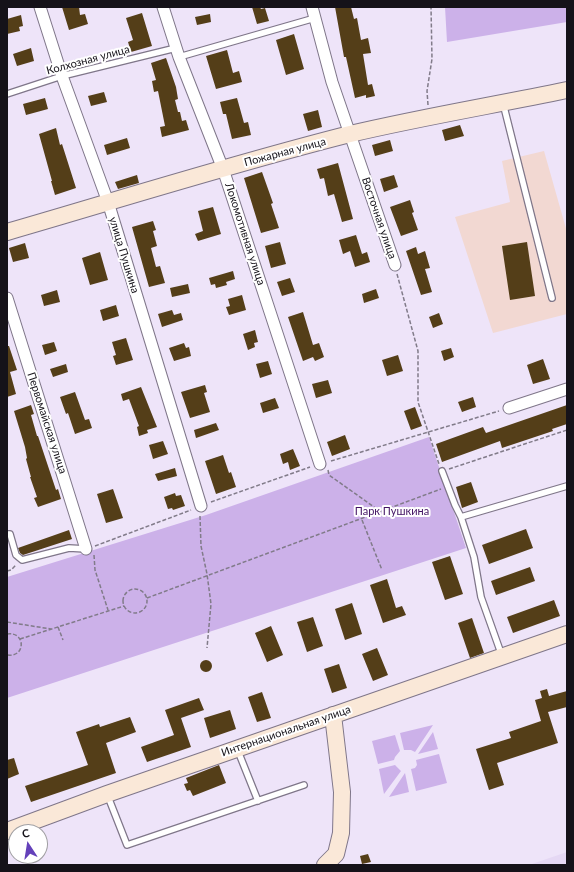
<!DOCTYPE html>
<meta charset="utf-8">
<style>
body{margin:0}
#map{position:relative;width:574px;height:872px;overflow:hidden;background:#eee4f9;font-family:Lato,sans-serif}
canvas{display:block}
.frame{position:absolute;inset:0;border:8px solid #151219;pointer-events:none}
.north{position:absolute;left:8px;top:824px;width:40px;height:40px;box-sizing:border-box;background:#fff;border:1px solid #a1a0a3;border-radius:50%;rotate:348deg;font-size:11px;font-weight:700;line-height:16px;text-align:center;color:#151219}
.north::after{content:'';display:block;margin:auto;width:14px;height:18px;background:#6441ba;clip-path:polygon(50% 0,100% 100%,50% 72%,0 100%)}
</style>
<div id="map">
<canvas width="574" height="872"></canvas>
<div class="frame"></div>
<div class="north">С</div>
</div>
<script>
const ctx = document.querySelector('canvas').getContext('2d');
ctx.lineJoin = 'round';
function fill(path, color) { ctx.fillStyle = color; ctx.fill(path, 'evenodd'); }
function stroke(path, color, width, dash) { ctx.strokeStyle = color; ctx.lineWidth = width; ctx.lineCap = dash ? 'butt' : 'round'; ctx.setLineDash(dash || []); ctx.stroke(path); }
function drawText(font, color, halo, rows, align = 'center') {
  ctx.font = font + ' Lato,sans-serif'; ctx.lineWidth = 4; ctx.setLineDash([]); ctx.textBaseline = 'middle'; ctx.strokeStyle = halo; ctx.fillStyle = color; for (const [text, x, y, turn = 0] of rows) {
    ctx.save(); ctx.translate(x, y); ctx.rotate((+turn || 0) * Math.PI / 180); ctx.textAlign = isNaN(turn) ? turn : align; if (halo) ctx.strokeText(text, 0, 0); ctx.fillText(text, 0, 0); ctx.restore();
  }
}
fill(new Path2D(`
 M567,852V865H529Z`), '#e5d8f4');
fill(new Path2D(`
 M544,151L567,232V314L493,333L455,217L510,202L502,161Z`), '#f2d8d2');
fill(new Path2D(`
 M445,7H567V22L447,42Z
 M429,437L466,548L7,698V577L206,515Z
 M433,725L415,752L411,750H404L400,733Z
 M433,732L438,749L418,754Z
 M395,735L400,751L395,757L394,760L378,764L372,741Z
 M439,754L447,783L416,791L411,769L415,768L417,765L416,760Z
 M395,765L401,771L384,794L379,769Z
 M405,773L409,792L389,797Z`), '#ccb1e9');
fill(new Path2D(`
 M62,7H79L80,15L85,14L88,24L69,30Z
 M252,7H260L261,9L265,8L269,21L257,24Z
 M335,7H351L354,19L357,18L361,40L368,38L371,53L363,54L368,85L372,84L375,96L366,98V95L355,98L346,57H344Z
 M142,13L152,46L131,52L128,42L133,40L126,18Z
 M210,14L211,22L197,25L195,17Z
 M21,15L23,26L19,27L20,31L7,34V19Z
 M294,34L304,69L286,75L276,40Z
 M31,48L34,61L17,66L13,54Z
 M227,50L233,73L239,71L242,82L216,89L206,56Z
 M166,58L176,87L178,99L175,100L178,112H180L182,121L186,120L189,130L162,137L160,127L165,126L158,91L154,92L152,81L156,80L151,63Z
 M104,92L107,102L91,106L88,96Z
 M45,98L48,109L26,115L23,104Z
 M237,98L244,123L248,122L251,135L232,139L226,114H223L220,102Z
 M318,110L322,127L308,131L303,114Z
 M460,125L464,136L445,141L442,130Z
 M56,128L60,145L62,144L76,188L55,195L51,181H52L39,134Z
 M127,138L130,148L107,155L104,145Z
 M390,140L393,151L375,156L372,145Z
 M338,163L353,219L342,222L334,194L328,196L324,178L320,179L317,169Z
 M262,172L273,203L271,204L279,228L261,233L244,178Z
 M137,175L139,183L118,189L115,182Z
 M394,175L398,187L384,192L380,179Z
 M410,200L414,212L412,213L418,230L401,236L390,207Z
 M213,207L221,234L198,241L195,234L203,231L198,211Z
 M153,221L156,230L153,231L157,246L151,248L156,267L160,266L165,283L149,287L132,227Z
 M356,235L362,254L367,252L370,262L355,267L350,251L343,254L339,240Z
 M280,242L286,264L271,268L265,246Z
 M527,242L535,296L510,300L502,246Z
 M25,243L29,258L13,262L9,248Z
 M416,247L418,254L425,251L430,268L425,269L432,292L421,295L406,251Z
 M100,252L108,280L90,285L82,258Z
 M233,271L235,279L226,282L227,285L216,288L215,284L211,285L209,278Z
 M290,278L295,292L282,296L277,282Z
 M188,284L190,293L172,297L170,288Z
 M376,289L379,298L364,303L362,294Z
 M57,290L60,302L44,306L41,295Z
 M242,295L246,310L229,315L226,307L230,306L228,299Z
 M116,305L119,316L103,321L100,310Z
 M172,310L174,315L181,313L183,320L162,327L158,314Z
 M303,312L313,345L319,343L324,357L315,361L313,357L303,361L288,317Z
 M439,313L443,324L433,328L429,317Z
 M255,330L258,342L254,343L255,347L248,350L243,334Z
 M126,338L133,360L116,365L113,356L116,355L112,342Z
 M54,342L57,351L45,355L42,345Z
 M184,343L186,348L189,347L191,356L174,361L169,348Z
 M7,346H9L17,370L10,372L16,394L7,397Z
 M451,348L454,357L444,361L441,351Z
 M398,355L403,371L387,376L382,360Z
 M543,359L550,379L533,384L527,365Z
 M268,361L272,374L260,378L256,364Z
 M66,364L68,372L53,377L50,369Z
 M328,380L332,393L316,398L312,384Z
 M205,385L207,392L204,393L210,412L190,418L181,392Z
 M141,387L157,427L147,430L148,433L139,436L137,427L139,426L129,399L123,401L121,394Z
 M75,392L85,420L89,419L92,428L75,434L68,413L66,414L60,397Z
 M473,397L476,407L462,412L458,402Z
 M275,398L279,408L263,413L260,403Z
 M31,405L34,414L31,415L37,436H38L56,490L58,489L61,499L38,507L34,498L37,497L30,477H31L26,459L27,458L25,447L14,411Z
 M567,405V424L552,429L553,431L502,448L500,441L442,462L436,444L483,427L486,433Z
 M415,407L422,426L411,430L404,411Z
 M216,423L219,430L196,438L194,430Z
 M345,435L350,449L332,456L327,442Z
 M163,441L168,454L153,459L149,445Z
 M293,449L300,466L290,470L288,462L283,464L280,454Z
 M223,455L229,473L231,472L236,487L216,494L205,461Z
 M175,468L177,476L158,481L155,474Z
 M471,482L478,502L462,508L456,487Z
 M113,489L123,518L106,523L97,494Z
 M175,493L176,496L181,495L185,506L173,510L172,508L168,509L164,497Z
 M526,529L533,548L489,564L482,545Z
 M69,530L72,539L23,555L20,553L18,548Z
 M450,556L463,594L445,600L432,562Z
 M530,567L535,581L496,595L491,581Z
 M387,579L396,608L402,606L406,615L383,623L370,585Z
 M554,600L560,616L513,633L507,617Z
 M352,603L362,634L345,640L335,609Z
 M313,617L323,646L307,652L297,622Z
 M472,618L484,653L470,658L458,623Z
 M271,626L283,655L267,662L255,633Z
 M377,648L388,675L373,681L362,654Z
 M200 666a6 6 0 1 1 12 0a6 6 0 1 1-12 0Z
 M339,664L347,688L332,693L324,669Z
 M547,689L549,696L567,691V707L548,712L558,743L497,763L504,785L489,790L476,749L511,738L509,732L541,721L535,700L542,698L540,691Z
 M262,692L271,718L257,722L248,697Z
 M199,698L204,710L181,718L191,747L147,762L141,747L174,735L165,710Z
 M230,710L236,729L210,738L204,718Z
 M130,717L136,732L106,743L116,773L31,802L25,786L88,765L76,732L99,724L100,727Z
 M14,758L19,774L7,779V760Z
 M219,765L226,783L193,796L190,790L187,791L184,784L188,783L186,778Z
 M368,854L371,862L362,864L360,856Z`), '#543e18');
const lane = new Path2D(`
 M179,57L315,18
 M7,94L62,76L176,48
 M503,103L552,298
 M442,471L455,505L461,517L474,557L481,597L502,656
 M461,517L567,486
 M7,534H10L16,555L22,560L69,548L86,549
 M238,751L258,801
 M107,794L127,845L304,785`);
const street = new Path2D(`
 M40,7L62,76L108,202L201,506
 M163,7L179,57L223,169L320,464
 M312,7L332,82L395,265
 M7,298L86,549
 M509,408L567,389`);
const secondary = new Path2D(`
 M7,232C121,199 235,163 350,134C422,117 495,105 567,90
 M7,831L107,794L567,634
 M325,865L336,854L341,833L342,792L333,715`);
stroke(lane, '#7f7689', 8);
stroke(street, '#7f7689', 13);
stroke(secondary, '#7f7689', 18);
stroke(new Path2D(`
 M428,105L427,91L432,59L431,7
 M397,274L418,351V402L439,464
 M331,461L499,411
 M449,469L567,430
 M328,470L329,475L381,512
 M211,502L310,467
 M200,516L201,546L207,574L211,604L207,648
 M362,520L382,570
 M95,546L191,510
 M94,555L95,570L108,610
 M7,571L11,570L16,565
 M123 601a12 12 0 1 1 24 0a12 12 0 1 1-24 0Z
 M147,598L441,489
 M7,622L51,629
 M58,627L63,640
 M7,634C26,631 26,658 7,655
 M20,639L124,606`), '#817b89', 1.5, [4, 2]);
stroke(lane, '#fff', 5.5);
stroke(street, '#fff', 11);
stroke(secondary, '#fae8d8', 16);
drawText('11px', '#151219', '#fff', [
 ["Колхозная улица",88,60,-15],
 ["Пожарная улица",285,152,-15],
 ["Восточная улица",379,218,71],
 ["Локомотивная улица",245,234,72],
 ["улица Пушкина",124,255,73],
 ["Первомайская улица",47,423,72],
 ["Интернациональная улица",286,731,-19]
]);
drawText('11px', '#411262', '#fff', [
 ["Парк Пушкина",392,511]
]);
</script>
